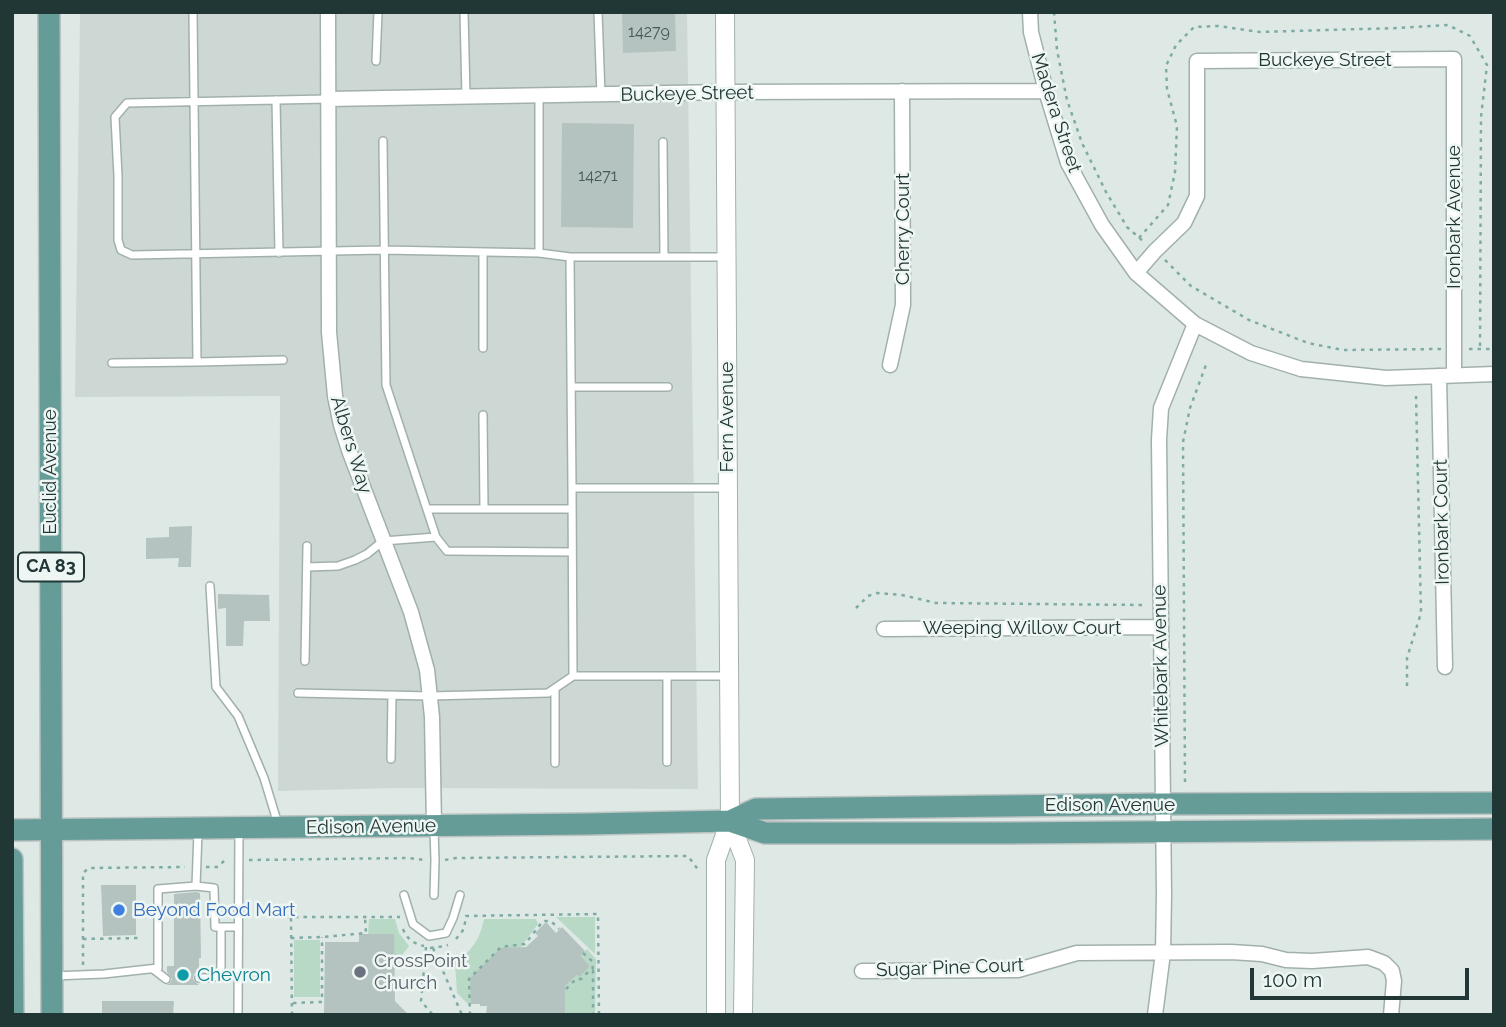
<!DOCTYPE html>
<style>
body{margin:0}
#map{position:relative;width:1506px;height:1027px;overflow:hidden;background:#dee9e6;font-family:Raleway,sans-serif}
canvas{display:block}
.frame{position:absolute;inset:0;border:14px solid #213735;pointer-events:none}
.scale{position:absolute;left:1250px;top:968px;width:219px;height:32px;box-sizing:border-box;border:4px solid #213735;border-top:0;padding-left:9px;font-size:21px;line-height:24px;white-space:nowrap;color:#213735;-webkit-text-stroke:5px #eef6f3;paint-order:stroke}
</style>
<div id="map">
<canvas width="1506" height="1027"></canvas>
<div class="frame"></div>
<div class="scale">100 m</div>
</div>
<script>
const ctx = document.querySelector('canvas').getContext('2d');
ctx.lineJoin = 'round';
function fill(path, color) { ctx.fillStyle = color; ctx.fill(path, 'evenodd'); }
function stroke(path, color, width, dash) { ctx.strokeStyle = color; ctx.lineWidth = width; ctx.lineCap = dash ? 'butt' : 'round'; ctx.setLineDash(dash || []); ctx.stroke(path); }
function drawText(font, color, halo, rows, align = 'center') {
  ctx.font = font + ' Raleway,sans-serif'; ctx.lineWidth = 5; ctx.setLineDash([]); ctx.textBaseline = 'middle'; ctx.strokeStyle = halo; ctx.fillStyle = color; for (const [text, x, y, turn = 0] of rows) {
    ctx.save(); ctx.translate(x, y); ctx.rotate((+turn || 0) * Math.PI / 180); ctx.textAlign = isNaN(turn) ? turn : align; if (halo) ctx.strokeText(text, 0, 0); ctx.fillText(text, 0, 0); ctx.restore();
  }
}
fill(new Path2D(`
 M80,12H687L698,789L397,788L278,791L280,396L75,397Z`), '#cdd8d5');
fill(new Path2D(`
 M556,917H595V954Z
 M369,919H395L399,933L409,946L394,965V934H368Z
 M484,919H536L538,924L520,948L471,978V1004H468L457,993L455,962C473,951 480,938 484,919Z
 M294,940H320V997H294Z
 M587,949L596,959L595,1015H562L565,1012V986L577,975L580,977L590,966L581,956Z`), '#b8d9c6');
fill(new Path2D(`
 M622,12H675L676,51L623,53Z
 M562,123L634,124L633,228L561,227Z
 M192,526L191,567H178L179,558L146,559V538L169,537V527Z
 M218,594L269,595L270,621H244L243,646H226V608L218,609Z
 M101,885H136V935L103,936Z
 M196,892L200,893L201,958H199V972L194,974L193,979L199,985H166L170,983L172,979L167,972V966H174V894Z
 M546,922L556,933L562,927L585,951L581,956L590,966L580,977L577,975L565,986V1015H486L487,1006H480V1004H471L470,978L501,948L526,947L538,936L535,933Z
 M359,934H394L395,1001L409,1015H324L325,942H359Z
 M102,1001H174L173,1015H102Z`), '#b4c3bf');
const service = new Path2D(`
 M193,12L197,362L283,360
 M464,12L466,96
 M598,12L601,95
 M376,61L378,12
 M539,96V253L570,257L572,488
 M328,99L127,103L115,117L118,176V240L121,250L132,255L383,250L539,253
 M276,100L279,253
 M383,141L386,385L436,537L447,551L572,552
 M663,142L664,257
 M570,257H726
 M483,348V252
 M112,363L197,362
 M571,387H668
 M483,415L484,509
 M727,488H572L573,676H729
 M427,509H572
 M307,567L338,566L355,560L367,554L383,541L436,537
 M210,586L216,687L238,716L264,778L278,824
 M305,661L307,546
 M667,676V762
 M555,689V763
 M298,693L430,696L548,693L573,676
 M391,759L392,695
 M434,829L435,860L434,895
 M196,886L214,888L215,927H238
 M404,895L413,924L429,936L446,933L453,918L460,895
 M153,969L166,979
 M53,976L104,974L158,968V889L196,886L198,832
 M199,978H212L219,975L221,967V927
 M238,1015L239,829`);
const minor = new Path2D(`
 M328,12L329,332L335,396L341,425L350,453L411,612L427,670L432,717L434,826
 M1030,12L1031,32L1046,91L1068,163L1102,225L1136,273L1195,324L1251,353L1301,369L1386,378L1494,374
 M328,99L725,92L1046,91
 M1136,273L1155,251L1184,223L1197,196V61L1454,59V375
 M890,365L903,305L902,91
 M1439,376L1445,667
 M884,629L1161,627
 M862,971L1018,970L1077,953L1231,952L1262,954L1286,960L1312,961L1368,957L1384,963L1392,971L1394,981L1391,1015
 M1155,1015L1163,953L1164,895L1159,440L1161,408L1195,324`);
const tertiary = new Path2D(`
 M730,821L745,860L743,1015
 M716,1015V860L730,821L725,12`);
const primary = new Path2D(`
 M49,12L52,1015
 M730,821L756,809L1163,804L1494,803
 M12,830L587,824L730,821L765,833H1010L1494,829
 M12,859L13,1015`);
stroke(service, '#a2b0ad', 10);
stroke(minor, '#a2b0ad', 17);
stroke(tertiary, '#a2b0ad', 20);
stroke(primary, '#bcc3c2', 24);
stroke(new Path2D(`
 M1054,12L1057,50L1067,100L1082,143L1106,192L1127,227L1144,242
 M1139,238L1168,205L1175,172L1177,126L1167,89L1166,66L1176,45L1194,27L1218,26L1260,32L1398,28L1448,25L1470,36L1487,65L1481,117L1480,349
 M1165,260L1191,286L1249,320L1308,343L1343,350L1441,349
 M1469,349H1494
 M856,608L868,596L877,593L902,595L936,603L1143,605
 M1407,686V658L1421,613L1416,396
 M1185,782L1183,442L1190,408L1207,362
 M249,860L408,858L424,860
 M445,860L456,858L688,856L699,871
 M206,867H218L225,860H228
 M403,929C407,939 414,944 424,946
 M291,938L322,937L366,933L365,917
 M83,939L138,938
 M456,939L464,929L466,916L598,914L599,1015
 M426,947L421,1001L433,1015
 M430,948L445,946L448,945
 M433,948L462,1015
 M583,953L592,961L593,971
 M83,965V873L89,868L185,867
 M566,989L576,979H581L590,970L593,971V1015
 M293,1003L322,1002V937
 M292,1015L291,917H400
 M470,1015L469,979L501,947L525,944L543,921H551L559,929`), '#80aba4', 2.5, [3.5, 5]);
stroke(service, '#fff', 7);
stroke(minor, '#fff', 14);
stroke(tertiary, '#fff', 18);
stroke(primary, '#659c97', 21);
for (const [x, y, r, color] of [
 [119,910,7,"#3f7fe0"],
 [360,972,7,"#6b7280"],
 [183,975,7,"#0f9aa8"]
]) { const dot = new Path2D(); dot.arc(x, y, r, 0, 2 * Math.PI); ctx.fillStyle = color; ctx.fill(dot); stroke(dot, '#eef6f3', 2.5); }
drawText('16px', '#465a58', null, [
 ["14279",649,32],
 ["14271",598,176]
]);
for (const [x, y, w] of [
 [51,567,66]
]) { const box = new Path2D(); box.roundRect(x - w / 2, y - 14.5, w, 29, 5); ctx.fillStyle = '#eef6f3'; ctx.fill(box); stroke(box, '#213735', 2); }
drawText('bold 18px', '#213735', null, [
 ["CA 83",51,567]
]);
drawText('19px', '#213735', '#eef6f3', [
 ["Buckeye Street",1325,60],
 ["Buckeye Street",687,94,-1],
 ["Madera Street",1056,113,72],
 ["Ironbark Avenue",1454,217,-90],
 ["Cherry Court",903,229,-90],
 ["Fern Avenue",727,417,-90],
 ["Albers Way",351,445,73],
 ["Euclid Avenue",50,472,-90],
 ["Ironbark Court",1442,522,-91],
 ["Weeping Willow Court",1022,628],
 ["Whitebark Avenue",1161,666,-91],
 ["Edison Avenue",1110,805],
 ["Edison Avenue",371,827,-1],
 ["Sugar Pine Court",950,968,-2]
]);
drawText('19px', '#366cbe', '#eef6f3', [
 ["Beyond Food Mart",133,910]
], 'left');
drawText('19px', '#5b616d', '#eef6f3', [
 ["CrossPoint",374,961],
 ["Church",374,983]
], 'left');
drawText('19px', '#0d838f', '#eef6f3', [
 ["Chevron",197,975]
], 'left');
</script>
